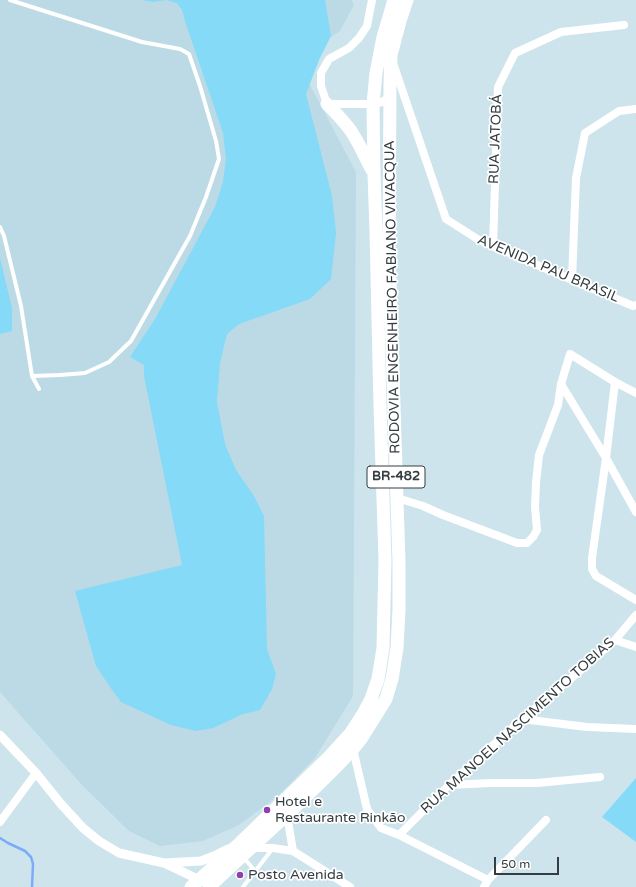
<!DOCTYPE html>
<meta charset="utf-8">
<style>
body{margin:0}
#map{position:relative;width:636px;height:887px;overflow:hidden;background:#cde4ec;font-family:"Varela Round",sans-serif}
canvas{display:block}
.scale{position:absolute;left:494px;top:857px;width:65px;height:18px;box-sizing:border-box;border:2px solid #343d40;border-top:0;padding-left:5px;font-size:12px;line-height:14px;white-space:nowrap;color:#343d40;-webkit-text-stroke:3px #fff;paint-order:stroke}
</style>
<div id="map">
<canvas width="636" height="887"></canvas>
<div class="scale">50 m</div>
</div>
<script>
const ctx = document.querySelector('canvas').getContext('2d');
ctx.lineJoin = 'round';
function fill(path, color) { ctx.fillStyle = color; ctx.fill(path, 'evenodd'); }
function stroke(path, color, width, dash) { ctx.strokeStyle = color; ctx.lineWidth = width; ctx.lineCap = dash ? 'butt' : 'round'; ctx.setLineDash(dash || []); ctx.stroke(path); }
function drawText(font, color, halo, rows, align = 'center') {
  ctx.font = font + ' "Varela Round",sans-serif'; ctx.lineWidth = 3.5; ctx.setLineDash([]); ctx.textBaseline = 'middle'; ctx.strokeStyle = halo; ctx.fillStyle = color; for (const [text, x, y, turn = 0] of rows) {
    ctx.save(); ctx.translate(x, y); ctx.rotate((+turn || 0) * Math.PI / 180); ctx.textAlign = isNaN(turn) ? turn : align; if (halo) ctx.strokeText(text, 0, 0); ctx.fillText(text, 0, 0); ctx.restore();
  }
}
fill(new Path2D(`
 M0,0H351L354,5L340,31L315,48L309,83L356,172L353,696L315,758L278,796L239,825L203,841L160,846L129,831L82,785L0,692Z`), '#bbdae6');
fill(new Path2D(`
 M142,0H325L331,36L319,60L306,94L332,196L336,233L331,279L310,299L239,324L227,334L220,363L217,402L225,444L236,470L254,496L264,516L267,649L276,674L272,689L260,710L243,714L213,728L196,731L171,725L121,702L110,687L96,666L75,591L182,565L144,376V365L130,357L155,319L215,207L223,182L226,159L223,133L186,24L182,10L177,3L166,0L153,2Z
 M0,258L12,308V331L0,334Z
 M636,778V842L602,817Z`), '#84daf7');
stroke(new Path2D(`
 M0,838L8,843L25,851L31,857L33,864L32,887`), '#7cacf9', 2.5);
stroke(new Path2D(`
 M10,0L142,42L180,49L189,54L200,86L216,141L219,159L206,197L190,236L131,341L109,362L85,373L60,375L32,376
 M0,227L4,236L21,306L32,376L39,389
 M243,857L256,872
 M243,887L273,848`), '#fff', 4);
stroke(new Path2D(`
 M372,0L367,26L359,38L349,48L329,59L321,73V86L327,104H373L382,102L390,97
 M393,63L446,219L479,240L633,306L636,305
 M493,247L498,87L515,53L561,32L624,25
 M572,280L576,178L585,133L619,111L636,109
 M615,382L606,458L592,558V569L596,576L636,600
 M561,384L606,458L636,512
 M397,498L423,506L443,515L517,543H527L533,537L537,530L535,507L536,482L539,455L558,405L561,384L570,354L615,382L636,393
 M615,640L636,647
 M522,719L587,727L636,729
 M353,749L367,809L381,828L399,835L488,880
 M449,785L490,783H537L600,777
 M287,815L293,851
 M0,822L36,773
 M399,835L449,785L522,719L568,681L615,640L636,615
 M250,848H273L293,851L350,887
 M484,887L488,880L546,820`), '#fff', 8);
stroke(new Path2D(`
 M0,735L36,773L61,804L83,828L99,841L119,853L164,863L204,882
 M165,863L201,861L214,856L228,849`), '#fff', 9);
stroke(new Path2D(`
 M327,104C336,113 344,121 351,131C359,143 365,157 372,170
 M191,887L241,842L329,757L350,734L363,714L371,699L378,679L383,648L385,560L380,406L376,231L374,174L373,104L376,73L383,37L394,0
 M209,887C257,841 308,798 353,749L361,739L386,699L392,679L397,648L399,609V562L389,253L390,84L391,55L400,21L407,0`), '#fff', 13);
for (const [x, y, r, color] of [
 [267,810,4,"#913ead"],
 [240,875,4,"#913ead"]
]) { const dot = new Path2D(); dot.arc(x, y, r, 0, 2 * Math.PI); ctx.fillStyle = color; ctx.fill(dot); stroke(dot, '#fff', 1.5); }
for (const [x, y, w] of [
 [396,477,58]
]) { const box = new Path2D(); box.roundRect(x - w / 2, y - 11, w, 22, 3); ctx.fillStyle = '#fff'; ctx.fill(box); stroke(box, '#343d40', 1); }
drawText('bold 13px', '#343d40', null, [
 ["BR-482",396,477]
]);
drawText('14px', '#343d40', '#fff', [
 ["RUA JATOBÁ",496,139,-88],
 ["AVENIDA PAU BRASIL",548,269,23],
 ["RODOVIA ENGENHEIRO FABIANO VIVACQUA",393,297,-91],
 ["RUA MANOEL NASCIMENTO TOBIAS",518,726,-42]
]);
drawText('14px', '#343d40', '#fff', [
 ["Hotel e",275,802],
 ["Restaurante Rinkão",275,818],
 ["Posto Avenida",248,875]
], 'left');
</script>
